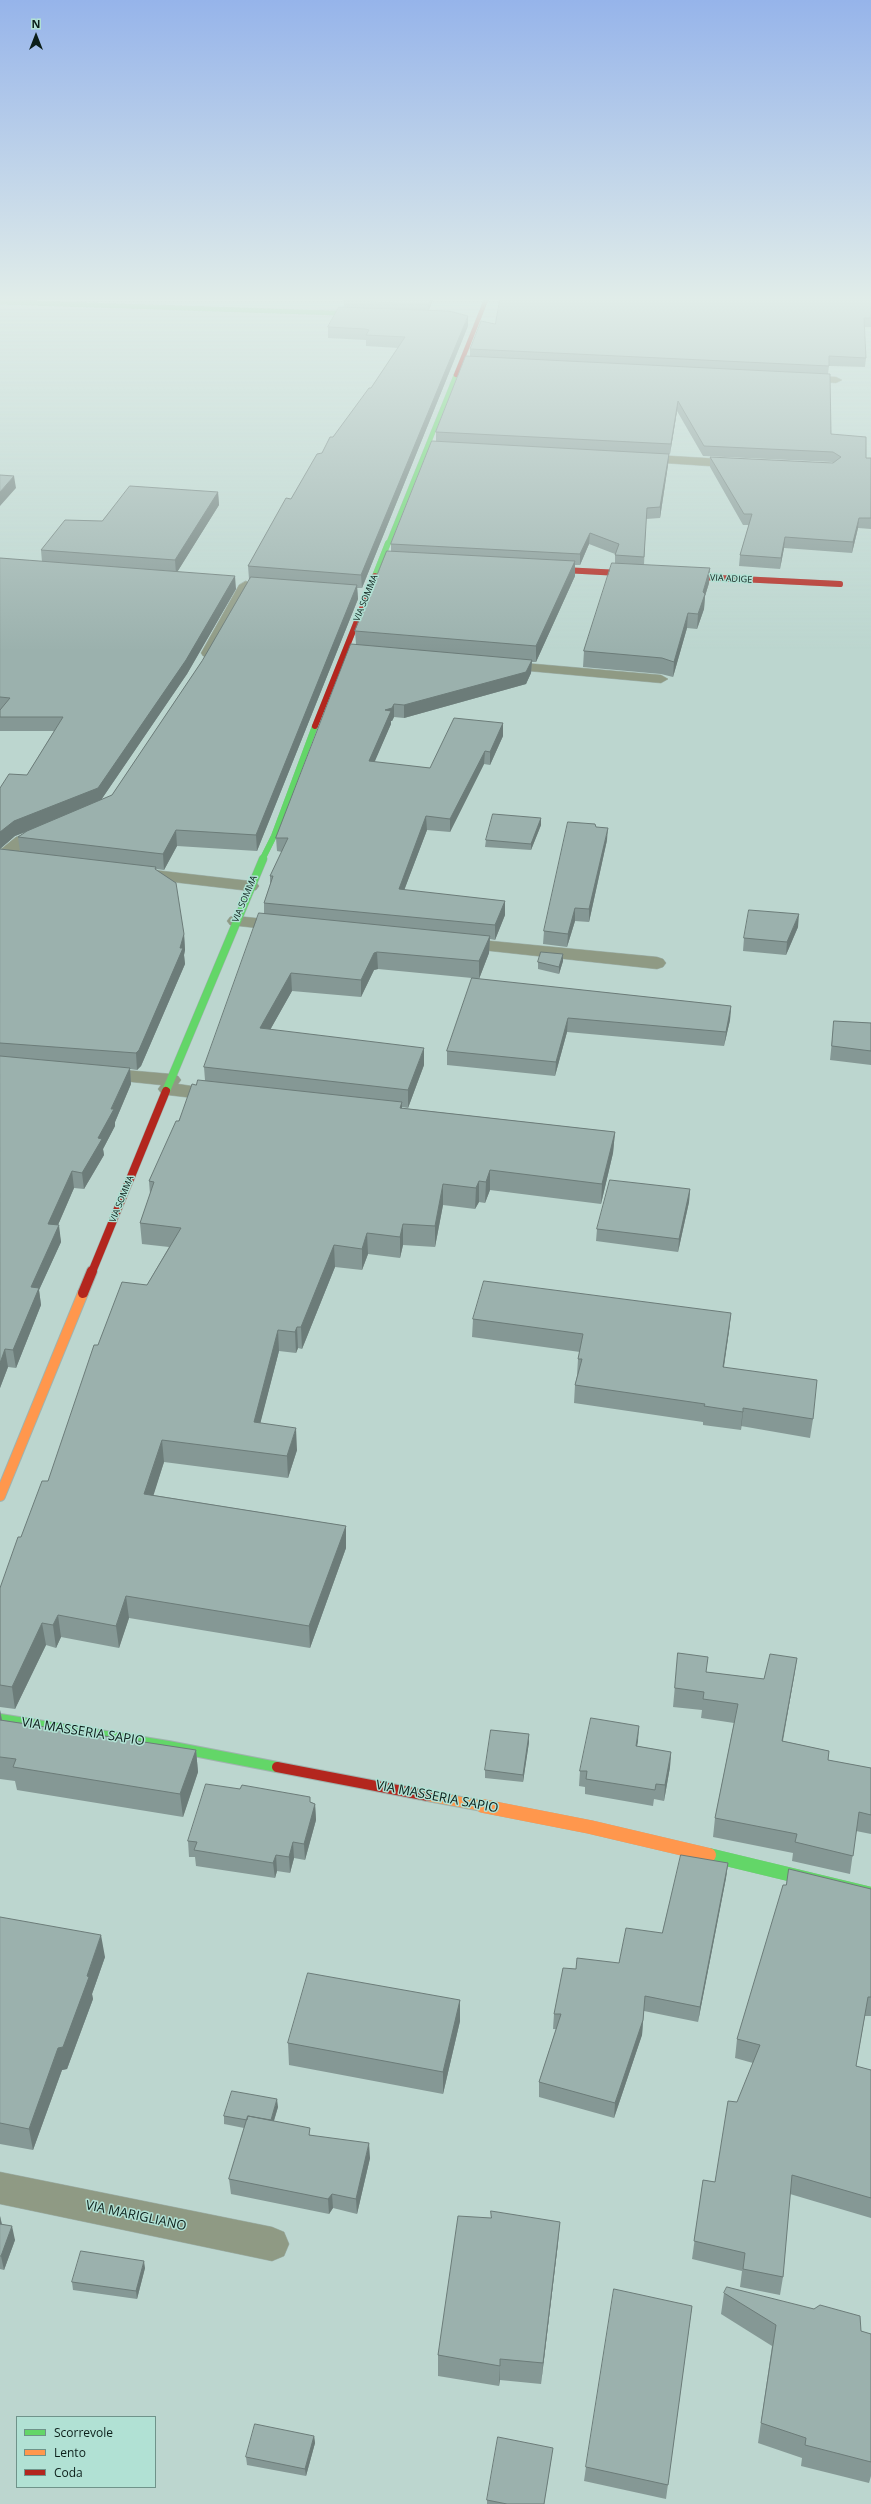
<!DOCTYPE html>
<style>
body{margin:0}
#map{position:relative;width:871px;height:2504px;overflow:hidden;background:#bcd6cf;font-family:"Open Sans",sans-serif}
canvas{display:block}
.legend{position:absolute;left:16px;top:2416px;width:140px;height:72px;box-sizing:border-box;background:#b1e1d4;border:1px solid #6f938a;margin:0;padding:5px 7px;list-style:none;font-size:12px;color:#0c1f1a}
.legend li{display:flex;align-items:center;gap:8px;height:20px}
.legend b{width:20px;border:1px solid #6f938a}
.north{position:absolute;left:16px;top:16px;width:40px;height:40px;-webkit-text-stroke:3px #b1e1d4;paint-order:stroke;rotate:0deg;font-size:11px;font-weight:700;line-height:16px;text-align:center;color:#0c1f1a}
.north::after{content:'';display:block;margin:auto;width:14px;height:18px;background:#0c1f1a;clip-path:polygon(50% 0,100% 100%,50% 72%,0 100%)}
</style>
<div id="map">
<canvas width="871" height="2504"></canvas>
<ul class="legend">
<li><b style="height:5px;background:#63d668"></b>Scorrevole</li>
<li><b style="height:5px;background:#ff974d"></b>Lento</li>
<li><b style="height:5px;background:#b3261e"></b>Coda</li>
</ul>
<div class="north">N</div>
</div>
<script>
const ctx = document.querySelector('canvas').getContext('2d');
ctx.lineJoin = 'round';
function stroke(path, color, width, dash) { ctx.strokeStyle = color; ctx.lineWidth = width; ctx.lineCap = dash ? 'butt' : 'round'; ctx.setLineDash(dash || []); ctx.stroke(path); }
function fill(path, color) { ctx.fillStyle = color; ctx.fill(path, 'evenodd'); }
function drawText(font, color, halo, rows, align = 'center') {
  ctx.font = font + ' "Open Sans",sans-serif'; ctx.lineWidth = 3; ctx.setLineDash([]); ctx.textBaseline = 'middle'; ctx.strokeStyle = halo; ctx.fillStyle = color; for (const [text, x, y, turn = 0] of rows) {
    ctx.save(); ctx.translate(x, y); ctx.rotate((+turn || 0) * Math.PI / 180); ctx.textAlign = isNaN(turn) ? turn : align; if (halo) ctx.strokeText(text, 0, 0); ctx.fillText(text, 0, 0); ctx.restore();
  }
}
const street = new Path2D(`
 M800,375L836,377L842,380L836,383L796,380L794,378Z
 M638,454L739,460L745,464L739,468L634,461L632,458Z
 M246,581L253,585L215,653L208,657L203,656L201,653L239,585Z
 M501,661L661,675L668,679L661,683L496,668L494,665Z
 M45,827L51,828L53,832C48,840 35,840 27,845C18,851 11,861 0,862V850L16,837Z
 M136,868L250,881L256,882L259,886L256,890L250,891L130,877L127,873L130,869Z
 M236,916L284,921L290,922L293,926L290,930L284,931L230,925L227,921L230,917Z
 M460,938L657,957L663,959L666,963L663,967L657,969L454,947L451,943L454,939Z
 M101,1068L171,1074L178,1076L181,1080L178,1084L226,1091L229,1095L226,1099L219,1101L168,1095L161,1093L158,1089L161,1085L94,1078L91,1074L94,1070Z
 M0,2172L272,2227L284,2232L289,2244L284,2256L272,2261L0,2204Z`);
const fastFar4 = new Path2D(`
 M0,302L365,314
 M388,544L456,375`);
const fastFar3 = new Path2D(`
 M375,576L388,543
 M262,860L274,836L315,726`);
const fastFar2 = new Path2D(`
 M166,1091L263,859`);
const fastFar1 = new Path2D(`
 M0,1719L168,1746L277,1767`);
const fast = new Path2D(`
 M709,1855L871,1894`);
const slowFar1 = new Path2D(`
 M0,1496L83,1293
 M428,1796L488,1807`);
const slow = new Path2D(`
 M483,1806L590,1827L709,1855`);
const jamFar3 = new Path2D(`
 M456,375L486,300`);
const jamFar2 = new Path2D(`
 M545,569L638,574
 M680,576L840,584
 M315,726L375,576`);
const jamFar1 = new Path2D(`
 M92,1272L166,1091`);
const jam = new Path2D(`
 M83,1293L92,1271
 M277,1767L428,1796`);
stroke(street, '#9fb3ae', 1);
stroke(fastFar4, '#9fb3ae', 5);
stroke(fastFar3, '#9fb3ae', 6);
stroke(fastFar2, '#9fb3ae', 9);
stroke(fastFar1, '#9fb3ae', 12);
stroke(fast, '#9fb3ae', 14);
stroke(slowFar1, '#9fb3ae', 12);
stroke(slow, '#9fb3ae', 14);
stroke(jamFar3, '#9fb3ae', 5);
stroke(jamFar2, '#9fb3ae', 6);
stroke(jamFar1, '#9fb3ae', 9);
stroke(jam, '#9fb3ae', 12);
fill(street, '#8f9a84');
stroke(fastFar4, '#63d668', 4.5);
stroke(fastFar3, '#63d668', 6);
stroke(fastFar2, '#63d668', 8);
stroke(fastFar1, '#63d668', 10);
stroke(fast, '#63d668', 14);
stroke(slowFar1, '#ff974d', 10);
stroke(slow, '#ff974d', 14);
stroke(jamFar3, '#b3261e', 4.5);
stroke(jamFar2, '#b3261e', 6);
stroke(jamFar1, '#b3261e', 8);
stroke(jam, '#b3261e', 10);
fill(new Path2D(`
 M433,300L429,310L468,326L362,588H357L358,599L257,851L177,846L164,870L156,869L184,934L185,950L184,955L185,964L141,1066L137,1070L130,1069L131,1084L115,1122V1126L103,1149L104,1155L84,1189L74,1188L58,1225L61,1242L39,1290L41,1305L16,1368L8,1367L0,1388V788L27,775L54,731H0V558L42,562L41,550L102,521L218,492L219,505L177,572L236,589L187,674L101,800L112,795L202,661L250,580L249,579L248,566L291,499L322,453L333,437L371,388L398,348L366,346V340H365L328,338V327L344,307V301ZM26,832L18,837L20,851L0,849L15,836Z
 M871,300V327H864L866,358L865,367L829,366L828,374L831,434L866,458H871V529L858,528L852,553L784,548L780,569L739,566L740,555L749,525H743L710,467V457L833,463L832,462L703,456L677,411L670,454H669L668,465L660,518L646,519L644,565L709,583L705,596L704,609L697,629L687,628L673,677L661,674L583,667L584,651L615,564V554L589,544L580,565H575V576L536,662H532L531,673L526,684L404,718L394,717L392,721H391V724L374,762L430,768L503,723V736L490,765L484,764L450,832L427,830L404,890L505,901V915L495,940L490,939L489,953L479,979L731,1006L730,1020L724,1046L567,1032L555,1076L447,1065V1051L472,978L378,969L374,970L361,997L292,991L270,1030L424,1065L408,1108L402,1107V1108L615,1132L613,1153L601,1204L490,1190L485,1203L479,1202L475,1209L443,1205L435,1247L403,1245L400,1258L368,1254L362,1270L335,1267L302,1349L298,1348L296,1353L279,1351L260,1423L297,1450L288,1478L164,1462L153,1495L346,1526V1548L310,1648L129,1618L119,1648L61,1637L56,1648L46,1645L15,1709L0,1707V1588L21,1537L48,1481L98,1345L147,1285L169,1247L142,1244L140,1223L150,1194L149,1181L196,1085L205,1080L204,1067L264,913V903L270,885V876L282,852L277,851L276,838L356,644L355,631L391,552V544L436,442V432L470,357V349L495,324Z
 M541,818V825L531,850L485,847L486,840Z
 M607,840L589,922L575,921L567,947L543,944L544,931Z
 M798,927L786,955L743,951L744,938Z
 M563,961L559,974L538,969V962Z
 M834,1021L871,1023V1065L830,1060Z
 M690,1189L689,1202L678,1252L596,1241L597,1229Z
 M731,1313L729,1331L724,1367L813,1419L810,1438L741,1426V1430L703,1425V1422L574,1403L575,1385L577,1376L578,1359L580,1352L472,1337L473,1319Z
 M678,1653L706,1672L764,1679L797,1658L783,1741L829,1751L828,1760L871,1768V1834L856,1831L850,1874L792,1861L793,1853L713,1837L715,1818L734,1723L701,1718L702,1710L673,1707Z
 M0,1710L2,1720L196,1750L198,1772L183,1817L17,1790L15,1781L0,1779Z
 M638,1741L637,1746L671,1752L670,1767L664,1801L654,1799L653,1806L585,1794V1787L579,1786L580,1771Z
 M529,1742L523,1782L485,1778V1770Z
 M311,1802L315,1804L316,1820L305,1860L294,1858L290,1873L277,1871L275,1878L196,1866L195,1857H189L188,1841Z
 M728,1863L726,1878L698,2022L644,2011L642,2035L614,2118L539,2097V2082L556,2029H553L554,2014L576,1969L619,1963L662,1933Z
 M871,1889V2016H865L856,2066L871,2070V2218L790,2194L783,2277L780,2295L740,2287L742,2271L692,2259L703,2180L715,2182L753,2063L735,2058L737,2039Z
 M0,1917L105,1957L92,1994L93,1999L67,2069L62,2070L33,2150L0,2144Z
 M460,2000V2021L443,2094L289,2065L288,2043Z
 M278,2107L274,2121L370,2158L357,2214L333,2208L329,2214L231,2194L229,2179L244,2128L224,2124V2116Z
 M491,2211L558,2243L541,2384L500,2380L499,2386L438,2376V2355L491,2218Z
 M0,2216L2,2224L15,2240L4,2270L0,2269Z
 M145,2268L137,2299L73,2290L72,2282Z
 M724,2293L871,2334V2476L869,2483L801,2466L802,2458L758,2443L772,2346L721,2314Z
 M692,2306L666,2499L584,2481L586,2467Z
 M314,2436L315,2443L306,2476L247,2465L246,2457Z
 M552,2455L544,2504H487V2500Z`), '#859895');
fill(new Path2D(`
 M430,300H433L428,312V304Z
 M468,316V326L362,588L361,575Z
 M678,401L677,411L670,454L671,444Z
 M669,454L668,465L660,518V507Z
 M14,476L16,488L0,506V492Z
 M218,492L219,505L176,574L175,560Z
 M859,518L858,528L852,553L853,542Z
 M590,533L589,544L580,565V554Z
 M785,537L784,548L780,569L781,558Z
 M575,561V576L536,662V646Z
 M710,568L709,583L705,596L704,609L697,629L698,614L703,592Z
 M235,576L236,589L187,674L99,803L15,836L0,849V832Z
 M357,585L358,599L257,851L256,835Z
 M688,613L687,628L673,677L674,662Z
 M532,660L531,673L526,684L404,718V705Z
 M394,704V717L392,721H391V724L369,775V761L385,710Z
 M503,723V736L490,765V752Z
 M485,751L484,764L450,832V819Z
 M426,816L427,830L399,904V889Z
 M541,818V825L531,850V844Z
 M608,828L607,840L589,922V909Z
 M176,830L177,846L164,870L163,854Z
 M505,901V915L495,940V925Z
 M575,908V921L567,947L568,934Z
 M799,914L798,927L786,955L787,942Z
 M184,934L185,950L184,955L185,964L141,1066L137,1070L136,1053L180,948Z
 M490,936L489,953L479,979V961Z
 M377,952L378,969L374,970L361,997V980L374,953Z
 M563,954V961L559,974V967Z
 M291,973L292,991L261,1046L260,1028Z
 M731,1006L730,1020L724,1046L726,1032Z
 M568,1018L567,1032L555,1076L556,1062Z
 M424,1048V1065L408,1108V1090Z
 M130,1068L131,1084L115,1122V1126L103,1149L104,1155L84,1189L82,1173Z
 M402,1102V1122L400,1108Z
 M615,1132L613,1153L601,1204L602,1184Z
 M490,1170V1190L485,1203L486,1182Z
 M72,1171L74,1188L51,1241L48,1224Z
 M479,1181V1202L475,1209L476,1188Z
 M443,1184V1205L435,1247V1226Z
 M690,1189L689,1202L678,1252L679,1239Z
 M403,1224V1245L400,1258V1237Z
 M59,1225L61,1242L39,1290L41,1305L16,1368L13,1350L31,1287Z
 M367,1233L368,1254L362,1270V1249Z
 M334,1245L335,1267L302,1349L301,1327Z
 M731,1313L729,1331L721,1385L723,1367Z
 M297,1327L298,1348L296,1353L295,1332Z
 M278,1330L279,1351L255,1444L254,1422Z
 M5,1349L8,1367L0,1388V1363Z
 M743,1408L741,1426V1430L743,1412Z
 M296,1428L297,1450L288,1478L287,1456Z
 M162,1440L164,1462L147,1516L144,1494Z
 M346,1526V1548L310,1648L309,1626Z
 M126,1596L129,1618L119,1648L116,1626Z
 M58,1615L61,1637L56,1648L53,1625Z
 M42,1623L46,1645L15,1709L12,1687Z
 M797,1658L794,1677L779,1760L782,1741Z
 M0,1710L4,1732L0,1741Z
 M639,1726L638,1741L634,1761L636,1746Z
 M529,1734V1742L523,1782V1775Z
 M196,1750L198,1772L183,1817L180,1794Z
 M671,1752L670,1767L664,1801L665,1785Z
 M315,1804L316,1820L305,1860L304,1844Z
 M293,1842L294,1858L290,1873L289,1857Z
 M276,1855L277,1871L275,1878L273,1863Z
 M728,1863L726,1878L698,2022L700,2007Z
 M101,1935L105,1957L92,1994L93,1999L67,2069L62,2070L33,2150L29,2129L58,2048L87,1976Z
 M460,2000V2021L443,2094V2072Z
 M643,2020L642,2035L614,2118L615,2103Z
 M277,2099L278,2107L270,2133V2125Z
 M369,2143L370,2158L357,2214L356,2199Z
 M332,2194L333,2208L329,2214L328,2199Z
 M0,2216L2,2226L0,2233Z
 M560,2222L558,2243L541,2384L543,2363Z
 M12,2226L15,2240L4,2270L1,2256Z
 M144,2261L145,2268L137,2299L136,2291Z
 M500,2359V2380L499,2386L500,2366Z
 M314,2436L315,2443L306,2476L305,2469Z`), '#6c7c79');
const building = new Path2D(`
 M345,300H430L428,304L344,301Z
 M500,300H871V318H864L866,358L829,356V366L470,349L481,321L495,324Z
 M339,307L449,311L468,316L361,575L248,566L286,498L291,499L317,454L322,453L330,437H333L369,388H371L405,337L366,335L369,330L365,329L328,327Z
 M466,356L830,374L831,434L866,437V458H871V518H859L853,542L785,537L781,558L740,555L752,514H744L710,457L833,463L841,457L833,452L704,446L678,401L671,444L436,432Z
 M432,441L669,454L660,507L647,508L644,557L615,555L619,544L590,533L580,554L391,544Z
 M0,475L14,476L0,492Z
 M130,486L218,492L175,560L41,550L65,520L102,521Z
 M387,551L575,561L536,646L355,631Z
 M0,558L235,576L186,660L98,788L14,821L0,832V788L9,774L27,775L63,717H0V710L10,698L0,697Z
 M612,563L710,568L703,592L705,594L698,614L688,613L674,662L662,658L584,651Z
 M251,577L357,585L256,835L176,830L163,854L18,837L27,831L112,795L202,661Z
 M351,644L532,660L526,672L404,705L394,704L392,708L385,710L391,711L369,761L430,768L454,718L503,723L490,752L485,751L450,819L426,816L399,889L505,901L495,925L264,903L273,876H270L288,838H276Z
 M493,814L541,818L531,844L486,840Z
 M568,822L595,824L596,827L608,828L589,909L575,908L568,934L544,931Z
 M0,849L156,867L155,869L176,883L184,934L180,948H183L139,1050L136,1053L0,1043Z
 M749,910L799,914L787,942L744,938Z
 M259,913L490,936L479,961L377,952L374,953L361,980L291,973L260,1028L424,1048L408,1090L204,1067Z
 M541,952L563,954L559,967L538,962Z
 M472,978L731,1006L726,1032L568,1018L556,1062L447,1051Z
 M834,1021L871,1023V1051L832,1046Z
 M0,1056L130,1068L111,1109H114L98,1138L102,1139L82,1173L72,1171L48,1224L59,1225L31,1287L39,1288L13,1350L5,1349L0,1363Z
 M198,1080L402,1102L400,1108L615,1132L602,1184L490,1170L486,1182L479,1181L476,1188L443,1184L435,1226L403,1224L400,1237L367,1233L362,1249L334,1245L301,1327H297L295,1332L278,1330L254,1422L296,1428L287,1456L162,1440L144,1494L346,1526L309,1626L126,1596L116,1626L58,1615L53,1625L42,1623L12,1687L0,1685V1588L18,1537H21L42,1481H48L94,1345H98L122,1282L147,1285L181,1228L140,1223L154,1182L149,1181L176,1121H179L192,1084L196,1085Z
 M610,1180L690,1189L679,1239L597,1229Z
 M484,1281L731,1313L723,1367L817,1380L813,1419L743,1408V1412L704,1406L705,1404L575,1385L582,1359H578L583,1334L473,1319Z
 M678,1653L708,1657L706,1672L764,1679L770,1654L797,1658L782,1741L829,1751L828,1760L871,1768V1815L859,1812L853,1856L795,1842L797,1834L715,1818L738,1704L703,1699L704,1692L675,1688Z
 M591,1718L639,1726L636,1746L671,1752L665,1785L656,1784L655,1790L586,1779L587,1771H580Z
 M0,1720L196,1750L180,1794L13,1767L16,1759L0,1757Z
 M491,1730L529,1734L523,1775L485,1770Z
 M206,1784L240,1789L242,1785L310,1797V1802L315,1804L304,1844L293,1842L289,1857L276,1855L273,1863L194,1850L197,1842L188,1841Z
 M681,1855L728,1863L700,2007L645,1996L643,2020L615,2103L539,2082L561,2014H554L563,1968L576,1969L577,1958L619,1963L626,1928L662,1933Z
 M789,1869L871,1889V1997H868L856,2066L871,2070V2198L792,2175L783,2277L743,2269L745,2253L694,2241L703,2180L715,2182L728,2101L737,2102L760,2045L737,2039L783,1885H786Z
 M0,1917L101,1935L87,1976L89,1977L63,2047L58,2048L29,2129L0,2123Z
 M308,1973L460,2000L443,2072L288,2043Z
 M232,2091L277,2099L271,2120L248,2116L247,2120L224,2116Z
 M248,2116L310,2128L309,2135L369,2143L356,2199L332,2194L328,2199L229,2179Z
 M491,2211L560,2222L543,2363L500,2359V2366L438,2355L458,2216L491,2218Z
 M0,2224L12,2226L1,2256H0Z
 M81,2251L144,2261L136,2291L72,2282Z
 M727,2287L814,2309L820,2305L860,2316L861,2331L871,2334V2462L805,2445L806,2438L761,2423L776,2325L724,2293Z
 M614,2289L692,2306L668,2485L586,2467Z
 M255,2424L314,2436L305,2469L246,2457Z
 M498,2437L553,2448L544,2504H507L487,2500Z`);
fill(building, '#9bb1ad');
stroke(building, '#6c7c79', 1);
const sky = ctx.createLinearGradient(0, 0, 0, 651);
sky.addColorStop(0, '#96b4ea');
sky.addColorStop(0.46, '#e1ede9');
sky.addColorStop(1, '#e1ede900');
ctx.fillStyle = sky;
ctx.fillRect(0, 0, 871, 651);
drawText('9px', '#0c1f1a', '#b1e1d4', [
 ["VIA ADIGE",731,579,3],
 ["VIA SOMMA",366,598,-68],
 ["VIA SOMMA",245,899,-67],
 ["VIA SOMMA",122,1199,-68]
]);
drawText('13px', '#0c1f1a', '#b1e1d4', [
 ["VIA MASSERIA SAPIO",83,1732,9],
 ["VIA MASSERIA SAPIO",437,1797,11],
 ["VIA MARIGLIANO",136,2216,12]
]);
</script>
